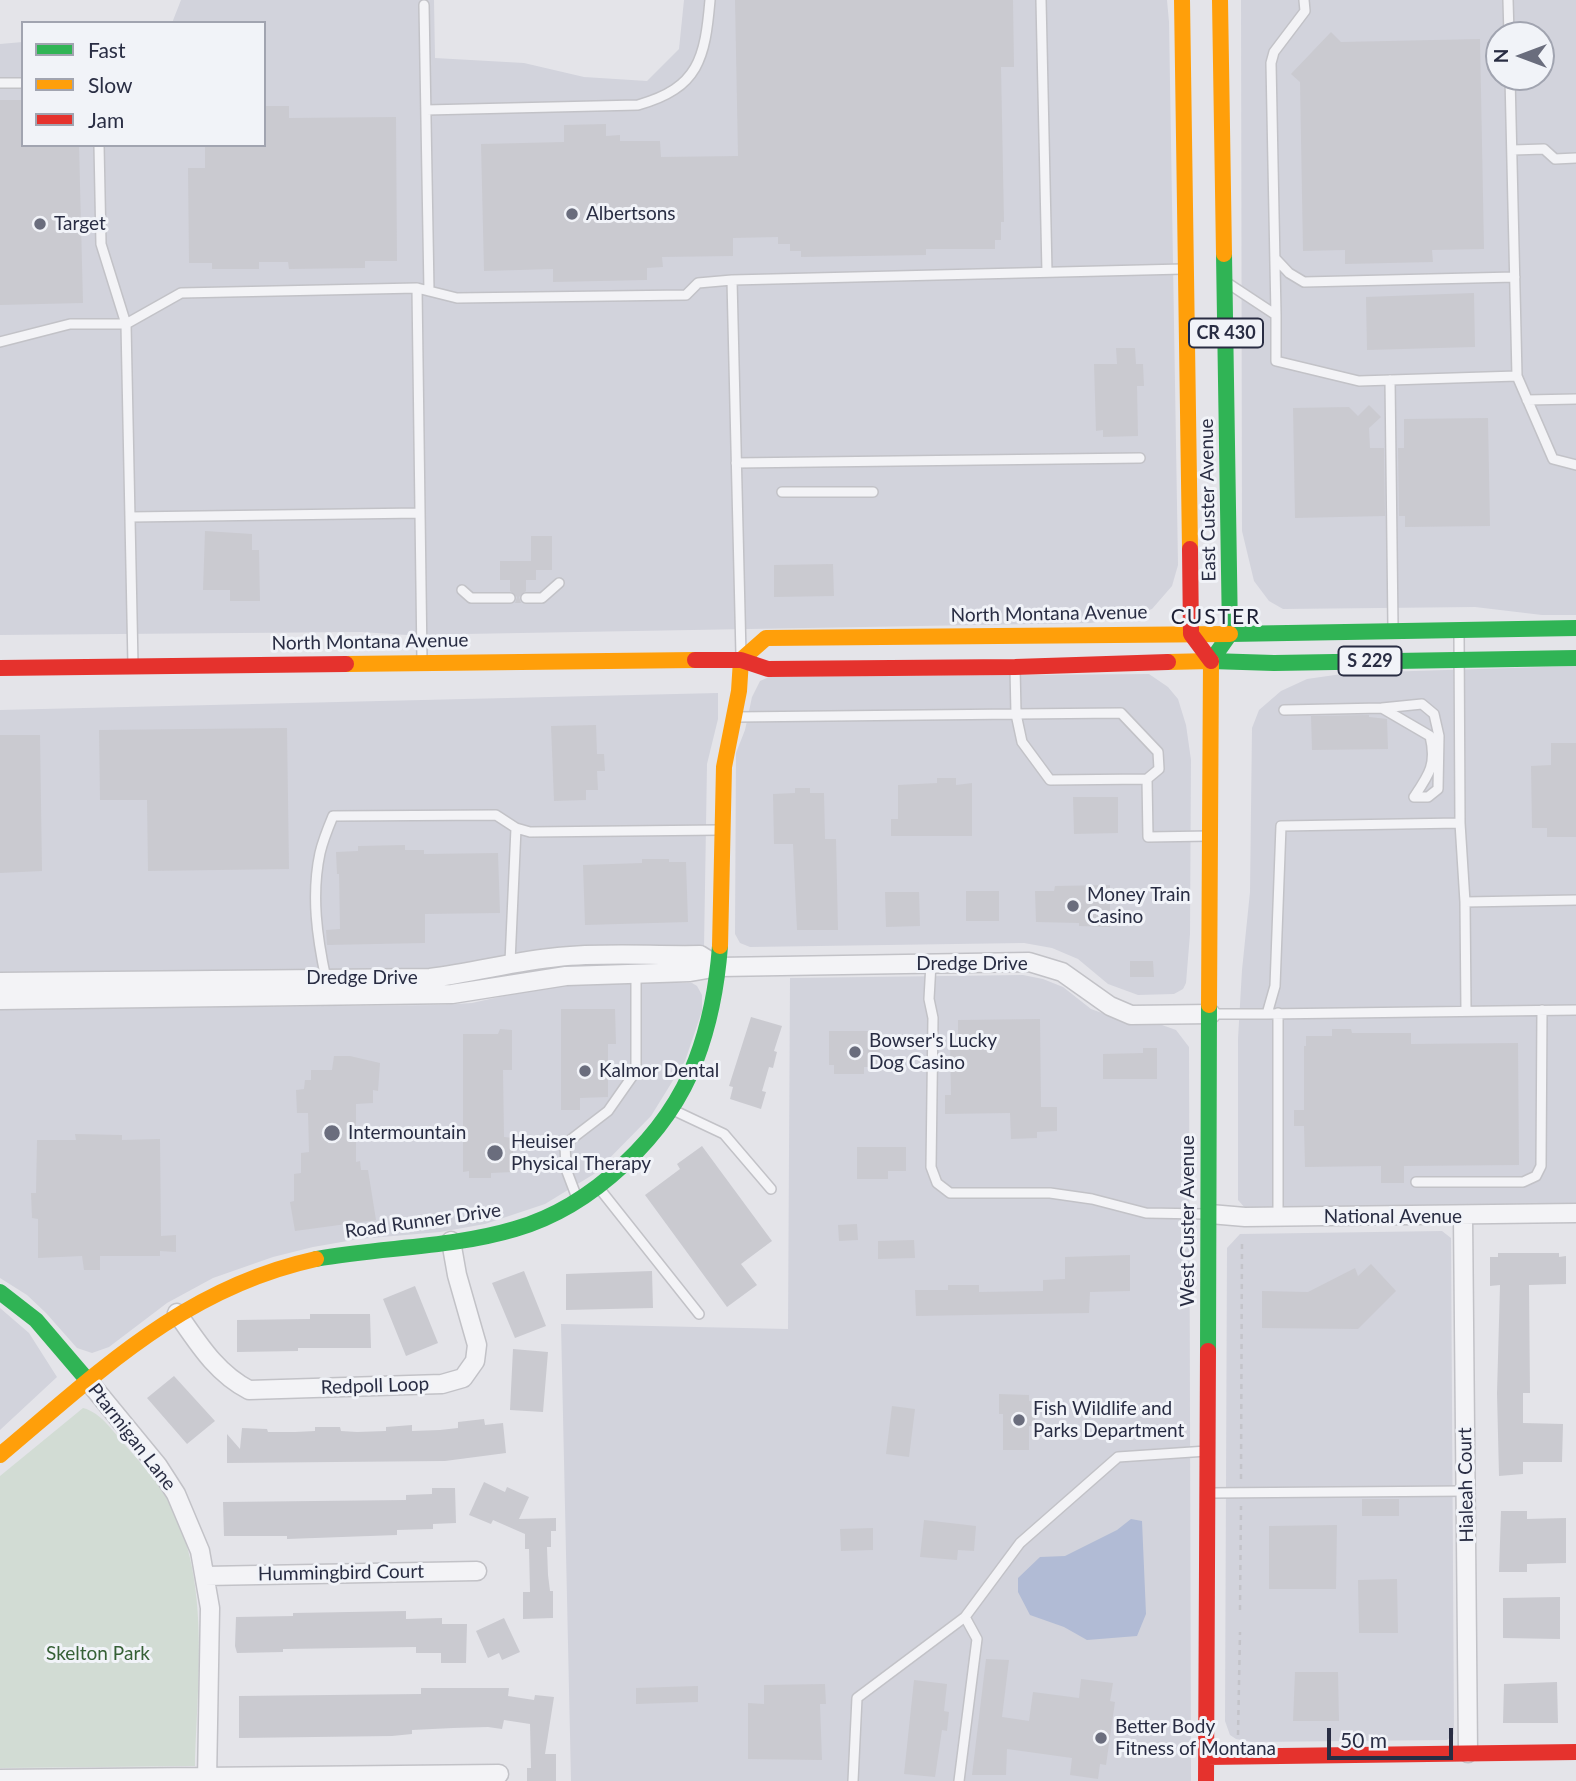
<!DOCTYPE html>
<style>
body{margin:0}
#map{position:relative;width:1576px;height:1781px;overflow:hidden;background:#e4e4e9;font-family:Lato,sans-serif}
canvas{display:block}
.legend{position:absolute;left:21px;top:21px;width:245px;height:126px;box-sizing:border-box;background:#f1f3f8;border:2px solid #a1a4b0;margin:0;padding:9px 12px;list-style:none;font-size:21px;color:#292d43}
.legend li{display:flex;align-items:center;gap:14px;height:35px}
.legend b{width:35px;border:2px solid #a1a4b0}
.north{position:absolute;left:1485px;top:21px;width:70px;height:70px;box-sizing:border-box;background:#f1f3f8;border:2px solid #a1a4b0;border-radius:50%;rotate:270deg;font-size:19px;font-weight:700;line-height:28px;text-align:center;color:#292d43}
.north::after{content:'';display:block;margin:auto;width:24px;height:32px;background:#6a6d7d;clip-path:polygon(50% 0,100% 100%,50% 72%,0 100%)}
.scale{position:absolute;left:1327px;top:1728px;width:126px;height:32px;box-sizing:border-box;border:4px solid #292d43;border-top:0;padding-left:9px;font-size:21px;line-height:24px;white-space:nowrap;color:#292d43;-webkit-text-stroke:5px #f1f3f8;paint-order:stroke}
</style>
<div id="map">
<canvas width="1576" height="1781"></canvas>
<ul class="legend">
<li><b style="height:9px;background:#30b455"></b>Fast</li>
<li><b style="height:9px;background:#ff9f0a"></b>Slow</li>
<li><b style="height:9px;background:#e5322d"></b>Jam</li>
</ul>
<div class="north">N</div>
<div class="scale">50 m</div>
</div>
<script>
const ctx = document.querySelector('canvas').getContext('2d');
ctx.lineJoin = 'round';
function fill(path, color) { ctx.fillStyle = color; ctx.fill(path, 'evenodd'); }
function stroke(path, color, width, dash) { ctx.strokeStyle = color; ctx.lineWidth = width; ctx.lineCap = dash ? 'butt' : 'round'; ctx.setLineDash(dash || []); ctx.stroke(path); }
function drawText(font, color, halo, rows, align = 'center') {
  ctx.font = font + ' Lato,sans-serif'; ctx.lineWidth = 6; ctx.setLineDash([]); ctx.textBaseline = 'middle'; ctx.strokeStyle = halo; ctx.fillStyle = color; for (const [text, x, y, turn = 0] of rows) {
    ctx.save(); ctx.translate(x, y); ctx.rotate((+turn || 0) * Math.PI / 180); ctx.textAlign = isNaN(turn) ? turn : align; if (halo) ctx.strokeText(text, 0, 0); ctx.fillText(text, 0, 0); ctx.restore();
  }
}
fill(new Path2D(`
 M181,0H434L435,58L524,63L584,77L647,81L679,49L684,0H1167L1169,22L1178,565L1172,586L1152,609L1139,614L1091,623L407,635L361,632L0,635V44L23,42V145H264V23H172Z
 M1241,0H1576V615H1542L1475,607L1283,609L1269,601L1254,581L1242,531ZM1499,35H1541V77H1499Z
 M1576,666V1203L1246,1209L1238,1200V1039L1242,970L1250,892L1252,728L1259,710L1281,691L1307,679L1349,673Z
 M1149,674L1168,687L1178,699L1186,725L1191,760L1190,934L1186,983L1183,989L1174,994L1138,995L1108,984L1078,959L1052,948L1024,943L750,947L740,943L735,934L736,753L745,730L752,697L760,681L769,677Z
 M718,693V719L707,764L704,948L442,972L0,975V710Z
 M1023,975L1043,979L1063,987L1091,1009L1135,1025H1162L1176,1030L1189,1047L1191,1781H571L561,1324L788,1329L790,978Z
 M571,981L692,983L697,986L702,995V1011L685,1061L651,1116L594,1174L545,1204L485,1224L440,1232L359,1239L313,1247L273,1257L213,1278L167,1303L109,1347L92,1353L77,1348L46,1313L27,1295L0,1278V1009L438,1005L472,1003Z
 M1442,1231L1451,1238L1454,1734L1447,1740L1252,1742L1236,1739L1230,1735L1225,1721L1227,1248L1240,1234Z
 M0,1308L29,1333L57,1377L0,1430Z`), '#d2d3dc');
fill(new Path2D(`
 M83,1408C102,1413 113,1432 126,1446C142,1464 160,1485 171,1506C211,1581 197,1684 195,1766L0,1768V1476Z`), '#d2dcd4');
fill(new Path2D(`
 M1131,1519L1142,1521L1146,1614L1137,1636L1087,1640L1064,1627L1030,1615L1018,1592V1578L1040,1557L1065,1556L1117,1530Z`), '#b1bbd5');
fill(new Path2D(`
 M735,0H1013L1014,67H1001L1004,222H1001V240H995V249H926V255L801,257V251H790V244H778V237L733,238V256L662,257L663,267L647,268V280L553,282V269L484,271L481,144L564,142V125L606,124V136L620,135V141H660L661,157L738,156Z
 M1331,32L1341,42L1480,39L1484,249L1432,250L1433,262L1345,264V250L1303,251L1300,82L1291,74Z
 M0,100H23V145H79L83,303L0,305Z
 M264,106H289V118L396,117L397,261H365V268L289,269L288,262H259V269H212V263H189L188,168H205V145H264Z
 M1474,293L1475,347L1367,350L1366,297Z
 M1116,348H1135L1136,364H1143L1144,386H1137L1138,436L1103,437V430L1096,431L1094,364H1117Z
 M1369,405L1381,417L1369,428L1370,448H1384L1385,516L1295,518L1293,408L1349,407L1358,416Z
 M1488,418L1490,526L1405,527V516H1399L1398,448H1404V419Z
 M205,531L252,534V550H259L260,601H230V590H203Z
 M531,536H552V570H536V580H526V591L519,597L521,603H515L517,597L510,591V580H500V561H531Z
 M833,564L834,596L774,597V565Z
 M1369,715V717L1387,719L1388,749L1312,750L1311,716Z
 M596,725L597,754H604L605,771H597L598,790H586V800L554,801L551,726Z
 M287,728L289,869L148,871L147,800H100L99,730Z
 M0,735H40L42,871L0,873Z
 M1551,743H1576V837H1547V828H1532L1531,766L1551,765Z
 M937,778H956V785L972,783V836H891V819H898V785L937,783Z
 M795,788H810V793H824L825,839H836L838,930H797L793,844H774L773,794L795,793Z
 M1073,797H1118V833L1074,834Z
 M405,845V850H424V854L498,853L500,913L425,914V943L327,945L326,930L340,929L339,874H337L336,852L358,851V846Z
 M642,859H669V862H686L688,922L585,925L583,865L642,863Z
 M1110,885V927L1079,926V923L1036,922L1035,891H1054L1055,886Z
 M966,891H999V921H966Z
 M885,892H919L920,926L886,927Z
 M1130,961H1153L1154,977H1130Z
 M561,1009H615L616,1044H608V1097L580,1098V1110H561Z
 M751,1017L782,1026L774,1051L777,1052L773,1068L769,1067L762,1091L766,1092L761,1109L730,1099L733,1087L729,1086Z
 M1040,1019L1041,1107H1057V1131L1037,1132V1138L1011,1139L1010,1113L945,1114V1095H951L950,1042H958V1020Z
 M500,1029L512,1030V1070H503L504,1137L513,1138V1172L491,1173V1178H469V1171L463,1172V1034H498Z
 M1332,1029H1351L1352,1033H1411V1044L1518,1043L1519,1165L1404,1166V1183H1381V1166L1305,1167L1304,1126H1294V1110H1304V1046H1306V1036H1332Z
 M829,1031H880V1067H864V1074H834V1065H829Z
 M1143,1048H1157V1079H1103V1054L1143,1053Z
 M334,1056H350L380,1063L378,1091L373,1090V1103L356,1104V1162L360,1161L361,1170H368L376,1220L295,1231L290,1202L294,1201V1174L301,1173V1153L309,1152L308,1113H297L296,1090L304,1089L305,1080H311V1070H332Z
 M75,1134L122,1135V1140L160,1139L161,1236L176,1235V1252L160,1251V1256H100V1270H84L82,1256L38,1258V1219L32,1218L31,1193H36L37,1140H76Z
 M702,1146L772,1241L741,1264L757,1285L727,1307L645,1195L680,1169L677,1164Z
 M857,1147H906V1171H888V1179H857Z
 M857,1224L858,1240L839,1241L838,1225Z
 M914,1240L915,1258L878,1259V1241Z
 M1498,1253H1559V1257L1566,1256V1284L1529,1285L1530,1393H1523V1423L1563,1424L1562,1462H1523V1474L1499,1476L1497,1393L1500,1285L1490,1286V1257H1498Z
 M1130,1255V1291L1090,1292L1089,1313L916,1316L915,1290H948V1285H979V1292L1043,1291V1280L1065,1279V1257Z
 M1371,1264L1396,1291L1358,1329L1262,1328V1291L1308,1292L1355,1268L1358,1276Z
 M524,1271L546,1326L515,1338L492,1283Z
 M652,1271L653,1308L566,1310V1274Z
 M415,1286L438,1343L406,1356L383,1299Z
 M310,1314H370L371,1348H298V1351L237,1352V1320L310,1319Z
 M513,1349L548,1352L543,1412L510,1410Z
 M174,1376L215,1421L187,1444L147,1398Z
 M999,1394L1029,1395V1401H1035V1426H1029V1450H1003V1414H999Z
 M892,1406L915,1409L909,1457L886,1454Z
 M484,1419L485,1425L503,1423L506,1453L445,1461L227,1463V1434L240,1449L242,1428L267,1429L268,1432H295L315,1431V1427H340L341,1431L357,1432L386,1431V1427L412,1425V1431L440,1430L458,1428V1422Z
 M484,1482L505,1492L507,1487L529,1497L519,1519L556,1518V1531H551V1547H547L548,1575L550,1591H553V1618L523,1619V1592H530L529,1549H525V1534L493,1520L491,1524L469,1515Z
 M432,1488H455L456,1523L433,1524V1529L397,1530V1535L287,1539V1536H224L223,1502L406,1500V1495L432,1494Z
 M1362,1499H1399V1516H1362Z
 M1501,1511H1527V1519L1566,1518V1563L1527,1564V1572H1499Z
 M924,1520L976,1526L974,1551L958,1550L957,1560L920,1557Z
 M1337,1525L1336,1589H1269V1526Z
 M873,1528V1550L841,1551L840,1529Z
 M1397,1579L1398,1633H1359L1358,1580Z
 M1560,1597V1639L1503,1638V1598Z
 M406,1611V1619L442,1618V1624H467L466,1663H441V1653H416V1647L283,1649V1652L237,1653L235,1646L236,1617L293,1616V1613Z
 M504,1618L520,1652L502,1660L499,1653L488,1658L476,1631Z
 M986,1659L1009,1660L1002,1717L1029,1721L1033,1692L1079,1698L1081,1679L1113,1683L1110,1701L1115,1702L1106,1765L1100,1764L1098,1779L1070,1775L1072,1758L1007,1749L1006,1775H972Z
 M1295,1672H1338L1339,1721H1293Z
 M914,1680L947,1684L944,1711L949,1712L947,1731L942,1730L935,1777L904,1774Z
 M1557,1682L1558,1723H1503L1504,1684Z
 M825,1684L826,1704H820L822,1760L748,1759V1703L764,1704V1685Z
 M698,1686V1702L636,1704V1688Z
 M421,1688H509L508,1696L534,1700L535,1695L554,1697L545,1754H556V1781H527V1768H531L530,1724L504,1720L502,1729L488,1727L453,1728L412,1730V1734L392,1736L239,1738V1696L421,1694Z`), '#cacad0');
const lane = new Path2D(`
 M1041,0L1047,272
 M1508,0L1509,35
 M424,5L429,291
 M1510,77L1517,376
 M0,83H23
 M426,110L638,105C699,88 705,58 710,0
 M99,145L101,244L126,324L133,665
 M1513,150L1544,149L1555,159L1576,158
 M1275,258L1289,273L1304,282L1515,277
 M1229,284L1276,315V361L1359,381L1517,376L1553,459L1576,465
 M417,288L422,661
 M1276,315L1271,63L1274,52L1305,11L1304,0
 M0,342L70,324H126L181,293L417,288L457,298L686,295L698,283L732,280
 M1390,380L1393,627
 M1527,400L1576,399
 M736,463L1140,458
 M782,492H873
 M130,517L420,513
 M462,590L471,598H510
 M526,598H542L559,583
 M1459,633L1460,823L1465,902L1576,900
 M741,655L732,280L1183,269
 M1382,708L1422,704L1434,714L1439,736L1438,789L1428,797H1414
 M1284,710L1382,708L1430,736C1437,764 1429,775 1414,797
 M736,717L1016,714L1015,667
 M1147,779L1159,769L1158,752L1121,713L1016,714L1022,742L1050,780L1147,779L1148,837L1210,836
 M516,828L530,832L720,830
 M1465,902L1466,1011
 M931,963L929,999L933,1018L931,1167L937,1183L950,1193H1050L1092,1199L1146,1213L1205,1214
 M326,979C317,937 311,895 320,853C323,840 328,828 333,816L496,815L516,828L510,962
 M1278,1013V1217
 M1211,1014H1267L1275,986L1281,826L1460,823
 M1267,1014L1576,1010
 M673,1110L724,1134L771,1189
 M1416,1182H1523L1536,1176L1541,1166L1542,1010
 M599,1188L699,1314
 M577,1198L566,1169L565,1144L608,1111L636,1071V974
 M1210,1493L1466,1491
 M853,1781L857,1698L965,1617L1020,1543L1118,1457L1207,1451
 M959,1781L977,1639L965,1617`);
const street = new Path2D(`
 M0,982L430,978C473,973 515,961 558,957C605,952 653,956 700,955L719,967
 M0,1000L452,994L566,976L690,972L719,967L1029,962L1062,972L1110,1006L1131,1015L1211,1014
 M1210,1214L1245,1217L1576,1213
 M1463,1216L1468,1753
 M177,1313C198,1343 216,1373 249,1390L442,1384L463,1378L475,1361L477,1345L457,1275L451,1241
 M89,1382L158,1466L176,1494L200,1551L210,1608L207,1781
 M205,1576L477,1571
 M0,1779L499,1774`);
stroke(lane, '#c2c2c7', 12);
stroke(street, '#c2c2c7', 21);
stroke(new Path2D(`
 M1241,1479L1242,1243
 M1240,1610L1241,1506
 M1238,1735L1240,1632`), '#c3c3c9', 2.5, [5, 5]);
stroke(lane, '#f3f3f6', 9);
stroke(street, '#f3f3f6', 18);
stroke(new Path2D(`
 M1230,634L1576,628
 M1211,661L1230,634L1224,254
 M1211,661L1274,663L1576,658
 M316,1259C382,1247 451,1248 515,1229C592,1207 668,1135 696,1060C710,1023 717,986 720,946
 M0,1292L36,1320L89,1382
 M1208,1351L1209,1005`), '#30b455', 16);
stroke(new Path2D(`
 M1182,0L1190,549
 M1220,0L1224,254
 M741,660L766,638L1230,634
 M1168,662L1211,661L1209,1005
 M346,664L695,660
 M720,946L724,767L739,691L741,660
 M0,1455C100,1371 184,1288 316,1259`), '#ff9f0a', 16);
stroke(new Path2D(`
 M1190,549L1191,634L1211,661
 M695,660H741L768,669L1015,667L1168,662
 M0,668L346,664
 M1207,1757L1576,1752
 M1206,1781L1208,1351`), '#e5322d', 16);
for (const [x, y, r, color] of [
 [572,214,7,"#6a6d7d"],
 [40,224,7,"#6a6d7d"],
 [1073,906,7,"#6a6d7d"],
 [855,1052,7,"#6a6d7d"],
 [585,1071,7,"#6a6d7d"],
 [332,1133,9,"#6a6d7d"],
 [495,1153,9,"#6a6d7d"],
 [1019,1420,7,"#6a6d7d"],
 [1101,1738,7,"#6a6d7d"]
]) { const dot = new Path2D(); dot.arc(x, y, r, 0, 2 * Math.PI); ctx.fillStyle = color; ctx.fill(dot); stroke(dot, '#f1f3f8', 2.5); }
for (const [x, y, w] of [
 [1226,333,74],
 [1370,661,63]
]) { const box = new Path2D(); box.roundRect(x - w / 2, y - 14.5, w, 29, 5); ctx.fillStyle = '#f1f3f8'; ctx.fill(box); stroke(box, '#292d43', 2); }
drawText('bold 18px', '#292d43', null, [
 ["CR 430",1226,333],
 ["S 229",1370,661]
]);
drawText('19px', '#292d43', '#f1f3f8', [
 ["Albertsons",586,214],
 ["Target",54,224],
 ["Money Train",1087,895],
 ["Casino",1087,917],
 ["Bowser's Lucky",869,1041],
 ["Dog Casino",869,1063],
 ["Kalmor Dental",599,1071],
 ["Intermountain",348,1133],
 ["Heuiser",511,1142],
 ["Physical Therapy",511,1164],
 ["Fish Wildlife and",1033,1409],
 ["Parks Department",1033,1431],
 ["Better Body",1115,1727],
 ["Fitness of Montana",1115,1749]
], 'left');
drawText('19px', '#292d43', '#f1f3f8', [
 ["East Custer Avenue",1208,500,-91],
 ["North Montana Avenue",1049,614,-1],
 ["North Montana Avenue",370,642,-1],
 ["Dredge Drive",972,964],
 ["Dredge Drive",362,978],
 ["National Avenue",1393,1217],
 ["Road Runner Drive",423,1221,-8],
 ["West Custer Avenue",1188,1221,-90],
 ["Redpoll Loop",375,1386,-2],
 ["Ptarmigan Lane",132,1437,52],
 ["Hialeah Court",1466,1485,-91],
 ["Hummingbird Court",341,1573,-1]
]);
drawText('19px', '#366036', '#f1f3f8', [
 ["Skelton Park",98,1654]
]);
ctx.letterSpacing = '2px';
drawText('21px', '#1b1e34', '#f1f3f8', [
 ["CUSTER",1216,617]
]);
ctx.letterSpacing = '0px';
</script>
